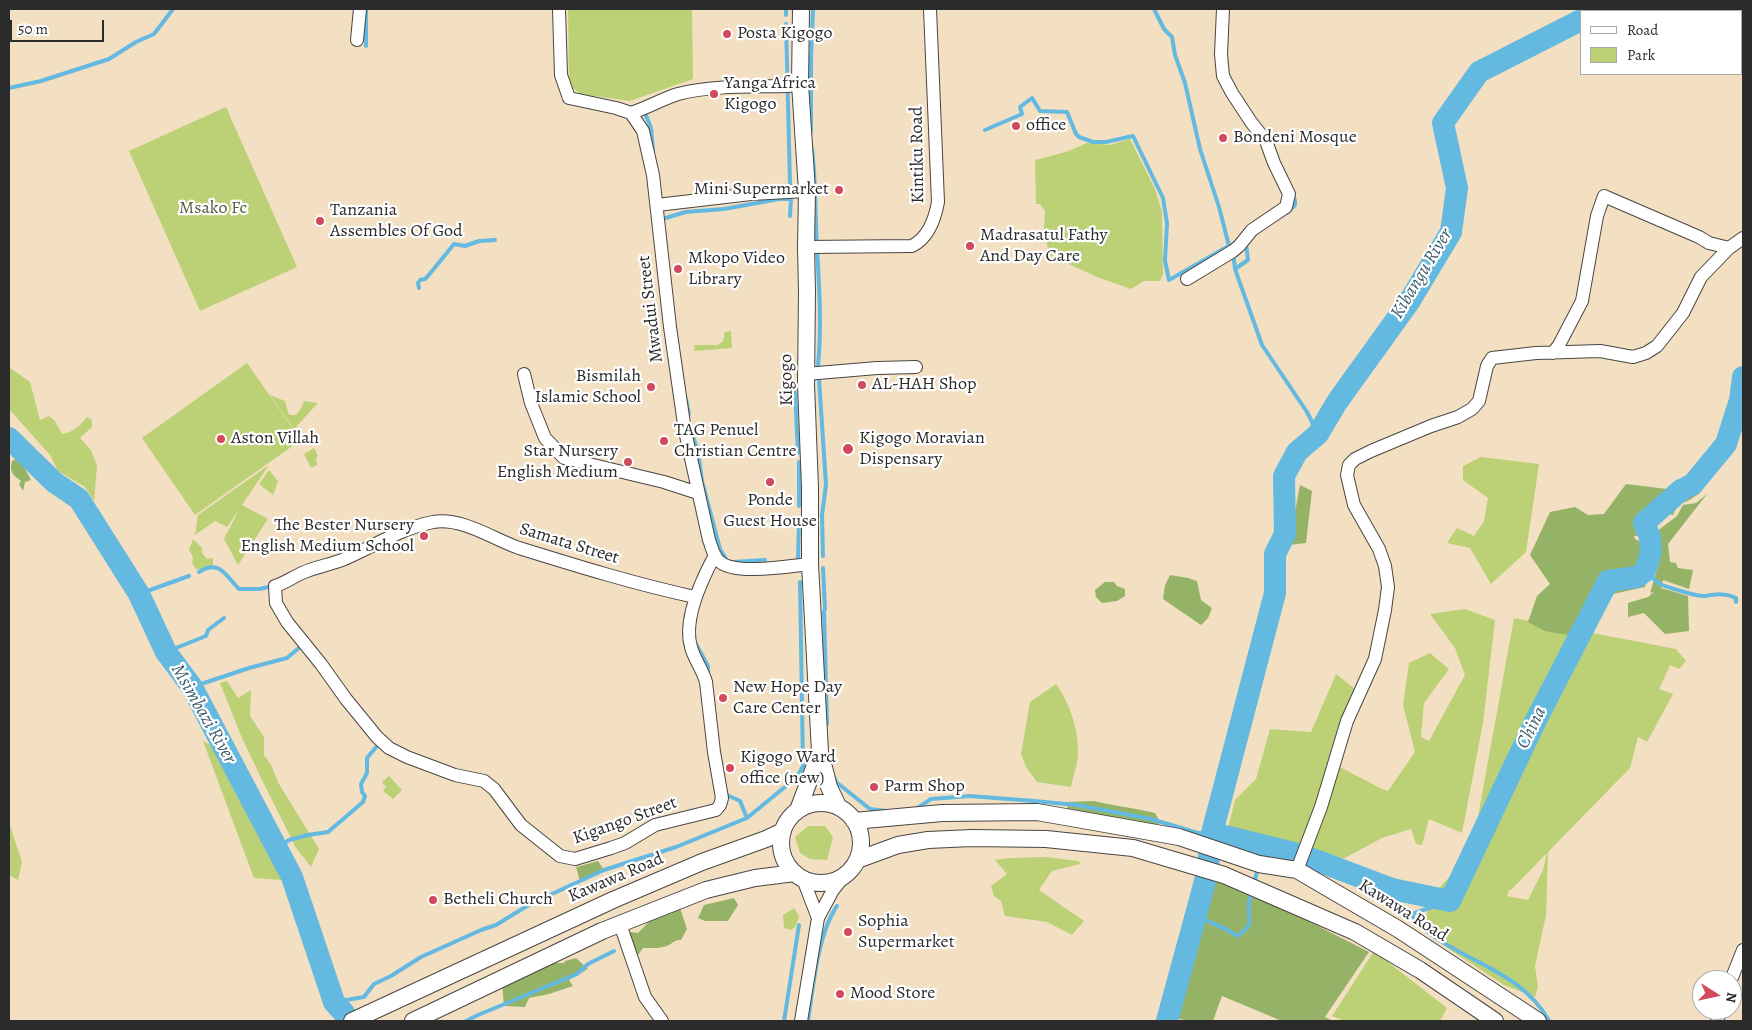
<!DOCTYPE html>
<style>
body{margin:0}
#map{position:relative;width:1752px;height:1030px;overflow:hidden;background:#f3dfc2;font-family:Alegreya,serif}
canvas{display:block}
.frame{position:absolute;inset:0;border:10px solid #2b2b2b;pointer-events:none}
.legend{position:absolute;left:1580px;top:10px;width:162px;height:65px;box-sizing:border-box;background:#fff;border:1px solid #aaa;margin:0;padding:6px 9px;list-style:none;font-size:15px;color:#2b2b2b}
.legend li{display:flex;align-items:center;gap:10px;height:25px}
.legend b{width:25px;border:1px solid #aaa}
.north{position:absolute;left:1692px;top:970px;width:50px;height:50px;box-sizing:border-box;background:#fff;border:1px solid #aaa;border-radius:50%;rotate:100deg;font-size:14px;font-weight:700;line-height:20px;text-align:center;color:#2b2b2b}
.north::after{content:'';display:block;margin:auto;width:18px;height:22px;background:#d1495b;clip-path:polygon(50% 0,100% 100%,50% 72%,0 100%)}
.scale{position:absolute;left:10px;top:20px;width:94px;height:22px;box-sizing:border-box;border:2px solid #2b2b2b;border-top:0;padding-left:6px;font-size:15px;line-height:18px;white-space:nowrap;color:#2b2b2b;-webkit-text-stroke:4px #fff;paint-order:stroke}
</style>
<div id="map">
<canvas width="1752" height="1030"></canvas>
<div class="frame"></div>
<ul class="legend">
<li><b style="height:6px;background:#fff"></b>Road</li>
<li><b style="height:14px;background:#bcd175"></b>Park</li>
</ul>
<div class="north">N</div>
<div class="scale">50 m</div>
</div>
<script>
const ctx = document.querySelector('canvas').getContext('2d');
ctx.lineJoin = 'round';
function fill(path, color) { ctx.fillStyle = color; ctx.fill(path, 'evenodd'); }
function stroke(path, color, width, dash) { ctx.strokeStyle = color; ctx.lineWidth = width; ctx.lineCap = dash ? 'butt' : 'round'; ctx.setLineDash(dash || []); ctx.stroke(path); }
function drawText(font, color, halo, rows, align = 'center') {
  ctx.font = font + ' Alegreya,serif'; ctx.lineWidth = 4.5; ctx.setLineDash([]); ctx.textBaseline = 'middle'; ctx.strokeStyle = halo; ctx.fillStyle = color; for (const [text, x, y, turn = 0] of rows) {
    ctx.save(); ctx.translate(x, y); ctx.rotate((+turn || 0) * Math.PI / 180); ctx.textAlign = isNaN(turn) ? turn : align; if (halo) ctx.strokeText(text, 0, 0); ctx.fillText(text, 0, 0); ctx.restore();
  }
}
fill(new Path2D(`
 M568,9H692L693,79L630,101L581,94L569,85Z
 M226,107L297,267L200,311L129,151Z
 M1130,139L1155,189L1162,212L1163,274L1160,281H1144L1131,289L1097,277L1049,255L1044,228L1045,211L1040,204H1036L1035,160L1066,152L1087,143L1110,145Z
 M731,331L732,348L695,351L694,345H718L723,341L725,332Z
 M247,363L301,440L195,515L142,438Z
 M9,367L30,382L40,420L49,416L55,421L62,434C73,433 80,425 87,417L92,420V427L80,438L91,450L97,465L94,501L85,487L58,471L50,455L9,409Z
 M270,395L285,401L289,415H296L302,407L304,401L318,403L294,429Z
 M314,448L318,456L316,459L317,465L311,468L304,454Z
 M1481,457L1539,464L1526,552L1491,584L1470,548L1447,543L1457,528L1474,536L1484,521L1488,498L1463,480V466Z
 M269,465L242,505L268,519L238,565L224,539L239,510L227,527L215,521L195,535L198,515Z
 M269,470L278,481L273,495L259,484Z
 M193,539L202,548V553L207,559L213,558V565L201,570L196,569L192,563L193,557L189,550Z
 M1465,609L1495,620L1483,723L1462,833L1429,819L1422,845L1416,844L1411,829L1382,838L1339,861L1262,852L1228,828L1235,800L1256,779L1270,729L1311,732L1336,674L1360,693L1338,766L1380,788L1388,791L1415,752L1403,705L1409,663L1430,653L1449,669L1424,703L1421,737L1429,741L1465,675L1455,648L1430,614Z
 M1514,618L1676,649L1686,661L1679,669L1670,665L1659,689L1673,694L1647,742L1638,737L1630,768L1548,852L1546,915L1535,966L1538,987L1535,997L1504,985L1443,945L1422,925C1434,897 1438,879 1469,866ZM1547,853L1543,870L1528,900L1507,896L1509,890H1511Z
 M227,681L238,698L251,690L250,716L264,737V755L271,765L279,784L319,849L311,867L296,848L262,780L242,738L220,683Z
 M1056,684C1070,704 1079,730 1078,755C1077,766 1073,776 1071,787L1037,782L1026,767L1021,754L1030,702Z
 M203,741L220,750L276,828L282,880L254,878Z
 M389,776L402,790L393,799L383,791L386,787L382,782Z
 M9,822L22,862L18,880L9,875Z
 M808,826H825L833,837L827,860L810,859L800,853L795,837Z
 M1045,857L1079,861L1080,864L1052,871L1039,890L1084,921L1072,935L1047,922L1005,916L1001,901L994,896L991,886L1007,874L995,860L1010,858Z
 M794,908L799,916L796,926L791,930L784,928L783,915Z
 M1374,951L1447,1008L1440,1021H1344L1332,1016Z`), '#bcd175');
fill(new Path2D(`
 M16,459L23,465L31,480L25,482L23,491L19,484L21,481C13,475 9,472 12,461Z
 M1626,484L1700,493L1688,501L1678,504L1673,515L1650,508L1642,515L1644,528L1651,534L1634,536L1635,539L1649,545L1652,558L1645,587L1613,594L1588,626L1584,638L1545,631L1528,622L1537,596L1550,584L1530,555L1550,512L1575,507L1588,515L1604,514Z
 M1300,485L1312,491L1306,543L1289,545Z
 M1707,494L1668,544L1670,562L1676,563L1678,568L1693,570L1689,589L1663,580L1661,588L1688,596L1689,631L1665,634L1644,613L1628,617V603L1648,597L1654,592L1650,593L1659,563L1652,535L1677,516L1683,505L1696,503Z
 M1170,575L1188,578L1197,581L1201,600L1212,608L1208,618L1201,625L1163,599L1165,585Z
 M1105,582H1114L1117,586L1125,589V596L1117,601L1102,603L1096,597L1095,590Z
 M1094,801C1115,806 1134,808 1155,813L1160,822L1153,828L1067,810L1068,802Z
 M598,861L604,870L580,881L576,867Z
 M1210,871L1369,952L1325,1017L1333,1021H1282L1222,996L1213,1021H1189L1175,1018Z
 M734,898L738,905L728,921H705L698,918L704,905Z
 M664,906L680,908L687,929L681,940C675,940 674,942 669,945C661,949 651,948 643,948L638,955L621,949L619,939L623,931L638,933Z
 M576,958L588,969L569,980L573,986L549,994L529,998L525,1007L504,1006L502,983L530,972L538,971L537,967L550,963H564L565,961Z`), '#95b366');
stroke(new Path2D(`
 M786,9V15
 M1154,9L1164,29L1172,37L1175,55L1185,83L1200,149L1219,207L1229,246L1233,251L1235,269L1262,345L1307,412L1318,434
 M786,24L790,184
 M366,46V9
 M9,88L41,81L109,59L136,42L154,34L173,9
 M645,113L651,128L653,150
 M985,130L1022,114L1020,107L1032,98L1040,111L1067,112L1076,134L1079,137L1093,142H1106L1133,136L1163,198L1167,223L1165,261L1169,280L1227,247
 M811,131V59L813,9
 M812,148C816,181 815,214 817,247C819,285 822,327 818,365
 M1287,213L1295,205V200L1292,195
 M662,219L686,212L724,209L779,199H791L790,216
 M1235,269L1248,260L1246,244
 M419,288L418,283L420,280L425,279L428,276L454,244L465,246L479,241L495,240
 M819,379L826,485L822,515L823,556
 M795,392L798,453
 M686,399L689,414
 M693,437L698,451L702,481L720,549L726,559
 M799,462V506
 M798,559L799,522
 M733,562L765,560
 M823,568L825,609
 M1645,571C1650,575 1655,581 1660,584C1666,587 1699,597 1705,596C1716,594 1726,593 1736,598V602
 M199,572C220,559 225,575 239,589H260L272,586
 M139,594L189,576
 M824,611L827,724
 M696,644L708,666V674
 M166,652L206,636L208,630L224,618
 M192,687L249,668L287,658L300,647L303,648
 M834,777L836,782L870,809L886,811
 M725,794L740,801L747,818
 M916,809L931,799L970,796L1034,801L1077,805L1151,819L1198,833H1212
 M277,848L289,840L308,835L328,832L363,802L365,796L362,792L361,784L367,773V758L377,746
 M1254,884L1258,867
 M1450,901L1409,915C1412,917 1416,919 1419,921C1423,925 1424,930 1429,933C1469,963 1524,974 1549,1021
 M1197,916C1210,923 1225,927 1237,936C1256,924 1247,921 1249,903C1249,900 1251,895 1252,891
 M334,1002L364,997L374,984L391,976L421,957L481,930L496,925L527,906L554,893L604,870L676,847L747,818L791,782L800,772L803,766L800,582
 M466,1021L478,1015L577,974L588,964L614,951
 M784,1021L799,925
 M808,1021C813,987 818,933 837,906`), '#64b9e1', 4);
stroke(new Path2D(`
 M9,438L54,482L79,499L139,594L166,652L192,687L292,877L334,1002L344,1013L348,1021
 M1212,833L1302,855L1392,889L1450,901L1537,718L1608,581L1637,577L1645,571L1651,552L1650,537L1644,523L1681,490L1693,484L1726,444L1740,400L1743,377
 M1167,1021L1207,874L1212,833L1275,593V554L1285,534L1284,476L1297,452L1318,434L1337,402L1409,302L1451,232L1457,188L1443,123L1479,72L1581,20`), '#64b9e1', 22);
const minor = new Path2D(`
 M559,9L561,75L569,98L616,108L631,113L643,131L653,175L670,327L685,431L709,540C712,547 713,556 719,561C734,576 790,566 810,564
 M357,40L360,9
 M631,113C647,108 662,99 678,94C713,85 752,87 788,86L800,84
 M657,205L751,194L807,191
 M806,247L912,246C928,238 935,219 938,202L930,9
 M1187,279L1233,251L1239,246L1252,230L1286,207L1289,194L1274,163L1266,141L1251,122L1232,93L1223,76L1221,54L1223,9
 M1553,353L1559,345L1582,301L1597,216L1604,196L1699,237L1709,243L1729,248
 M524,374L531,403L545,438L564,458L664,482L698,493
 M806,374L877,368L916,367
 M695,597C635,584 577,566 519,548C493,539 462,517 433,522C399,529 373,547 342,560C329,565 315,567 302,573C293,577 285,583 275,586L276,603L287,622L321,664L346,699L377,737L389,748L407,757L455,775L484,781L494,789L521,825L560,856L575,859L611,848L625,843L655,825L716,810L720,805L722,798L714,752L706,682C702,668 694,659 691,647C683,620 702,579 715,555
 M1297,870L1321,807L1347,721L1375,659L1385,610L1388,587L1385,566L1379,549L1354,505L1347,475L1349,465L1355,459L1371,451L1431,426L1458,417L1472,409L1479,401L1487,366L1492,358L1536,353L1600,351L1633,357L1646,353L1657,346L1683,313L1701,277L1729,248L1743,238
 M803,879L818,918
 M620,924L645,997L662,1021
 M1731,980L1743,950
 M801,1021L818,918L833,890L846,874
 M1717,1021L1721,1010`);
const major = new Path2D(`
 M801,9L800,84L807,191L806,247L807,292L806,384L810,488V564L820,752L829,787L838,806
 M781 843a40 40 0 1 1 80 0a40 40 0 1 1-80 0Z
 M798,810L820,752
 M854,821L942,813L1037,812L1179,837L1259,864L1297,870L1398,929L1538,1021
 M857,860L898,845L928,840L972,838L1046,839L1133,848L1224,875L1355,932L1420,970L1495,1021
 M352,1021L613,900L702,862L766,839L783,831
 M413,1021L602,931L706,890L755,878L795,873`);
stroke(minor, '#494642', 14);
stroke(major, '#494642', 18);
stroke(minor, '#fff', 12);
stroke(major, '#fff', 16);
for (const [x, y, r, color] of [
 [727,34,5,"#d1495b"],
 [714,94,5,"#d1495b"],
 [1016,126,5,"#d1495b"],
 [1223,138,5,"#d1495b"],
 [839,190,5,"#d1495b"],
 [320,221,5,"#d1495b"],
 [970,246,5,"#d1495b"],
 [678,269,5,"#d1495b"],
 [862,385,5,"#d1495b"],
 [651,387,5,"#d1495b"],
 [221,439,5,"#d1495b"],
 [664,441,5,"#d1495b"],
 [848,449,6,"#d1495b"],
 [628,462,5,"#d1495b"],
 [770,482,5,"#d1495b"],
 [424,536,5,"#d1495b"],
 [723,698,5,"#d1495b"],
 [730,768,5,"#d1495b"],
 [874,787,5,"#d1495b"],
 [433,900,5,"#d1495b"],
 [848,932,5,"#d1495b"],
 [840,994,5,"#d1495b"]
]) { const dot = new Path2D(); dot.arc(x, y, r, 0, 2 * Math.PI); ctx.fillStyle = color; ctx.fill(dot); stroke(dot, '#fff', 2); }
drawText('18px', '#2b2b2b', '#fff', [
 ["Posta Kigogo",737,34],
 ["Yanga Africa",724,84],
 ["Kigogo",724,105],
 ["office",1026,126],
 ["Bondeni Mosque",1233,138],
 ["Mini Supermarket",829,190,"right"],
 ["Tanzania",330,211],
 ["Assembles Of God",330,232],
 ["Madrasatul Fathy",980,236],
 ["And Day Care",980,257],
 ["Mkopo Video",688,259],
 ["Library",688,280],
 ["Bismilah",641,377,"right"],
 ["Islamic School",641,398,"right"],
 ["AL-HAH Shop",872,385],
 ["TAG Penuel",674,431],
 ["Christian Centre",674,452],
 ["Aston Villah",231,439],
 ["Kigogo Moravian",859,439],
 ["Dispensary",859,460],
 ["Star Nursery",618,452,"right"],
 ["English Medium",618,473,"right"],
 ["Ponde",770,501,"center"],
 ["Guest House",770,522,"center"],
 ["The Bester Nursery",414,526,"right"],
 ["English Medium School",414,547,"right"],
 ["New Hope Day",733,688],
 ["Care Center",733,709],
 ["Kigogo Ward",740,758],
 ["office (new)",740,779],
 ["Parm Shop",884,787],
 ["Betheli Church",443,900],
 ["Sophia",858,922],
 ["Supermarket",858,943],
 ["Mood Store",850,994]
], 'left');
drawText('18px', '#2b2b2b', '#fff', [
 ["Kintiku Road",918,155,-91],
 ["Mwadui Street",651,309,-97],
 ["Kigogo",787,380,-91],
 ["Samata Street",569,544,17],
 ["Kigango Street",625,821,-20],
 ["Kawawa Road",616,878,-23],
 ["Kawawa Road",1403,911,32]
]);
drawText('18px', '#565d41', '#fff', [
 ["Msako Fc",213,209]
]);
drawText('italic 19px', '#3f5d6b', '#fff', [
 ["Kibangu River",1422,274,-59],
 ["Msimbazi River",203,714,60],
 ["China",1532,728,-64]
]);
</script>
